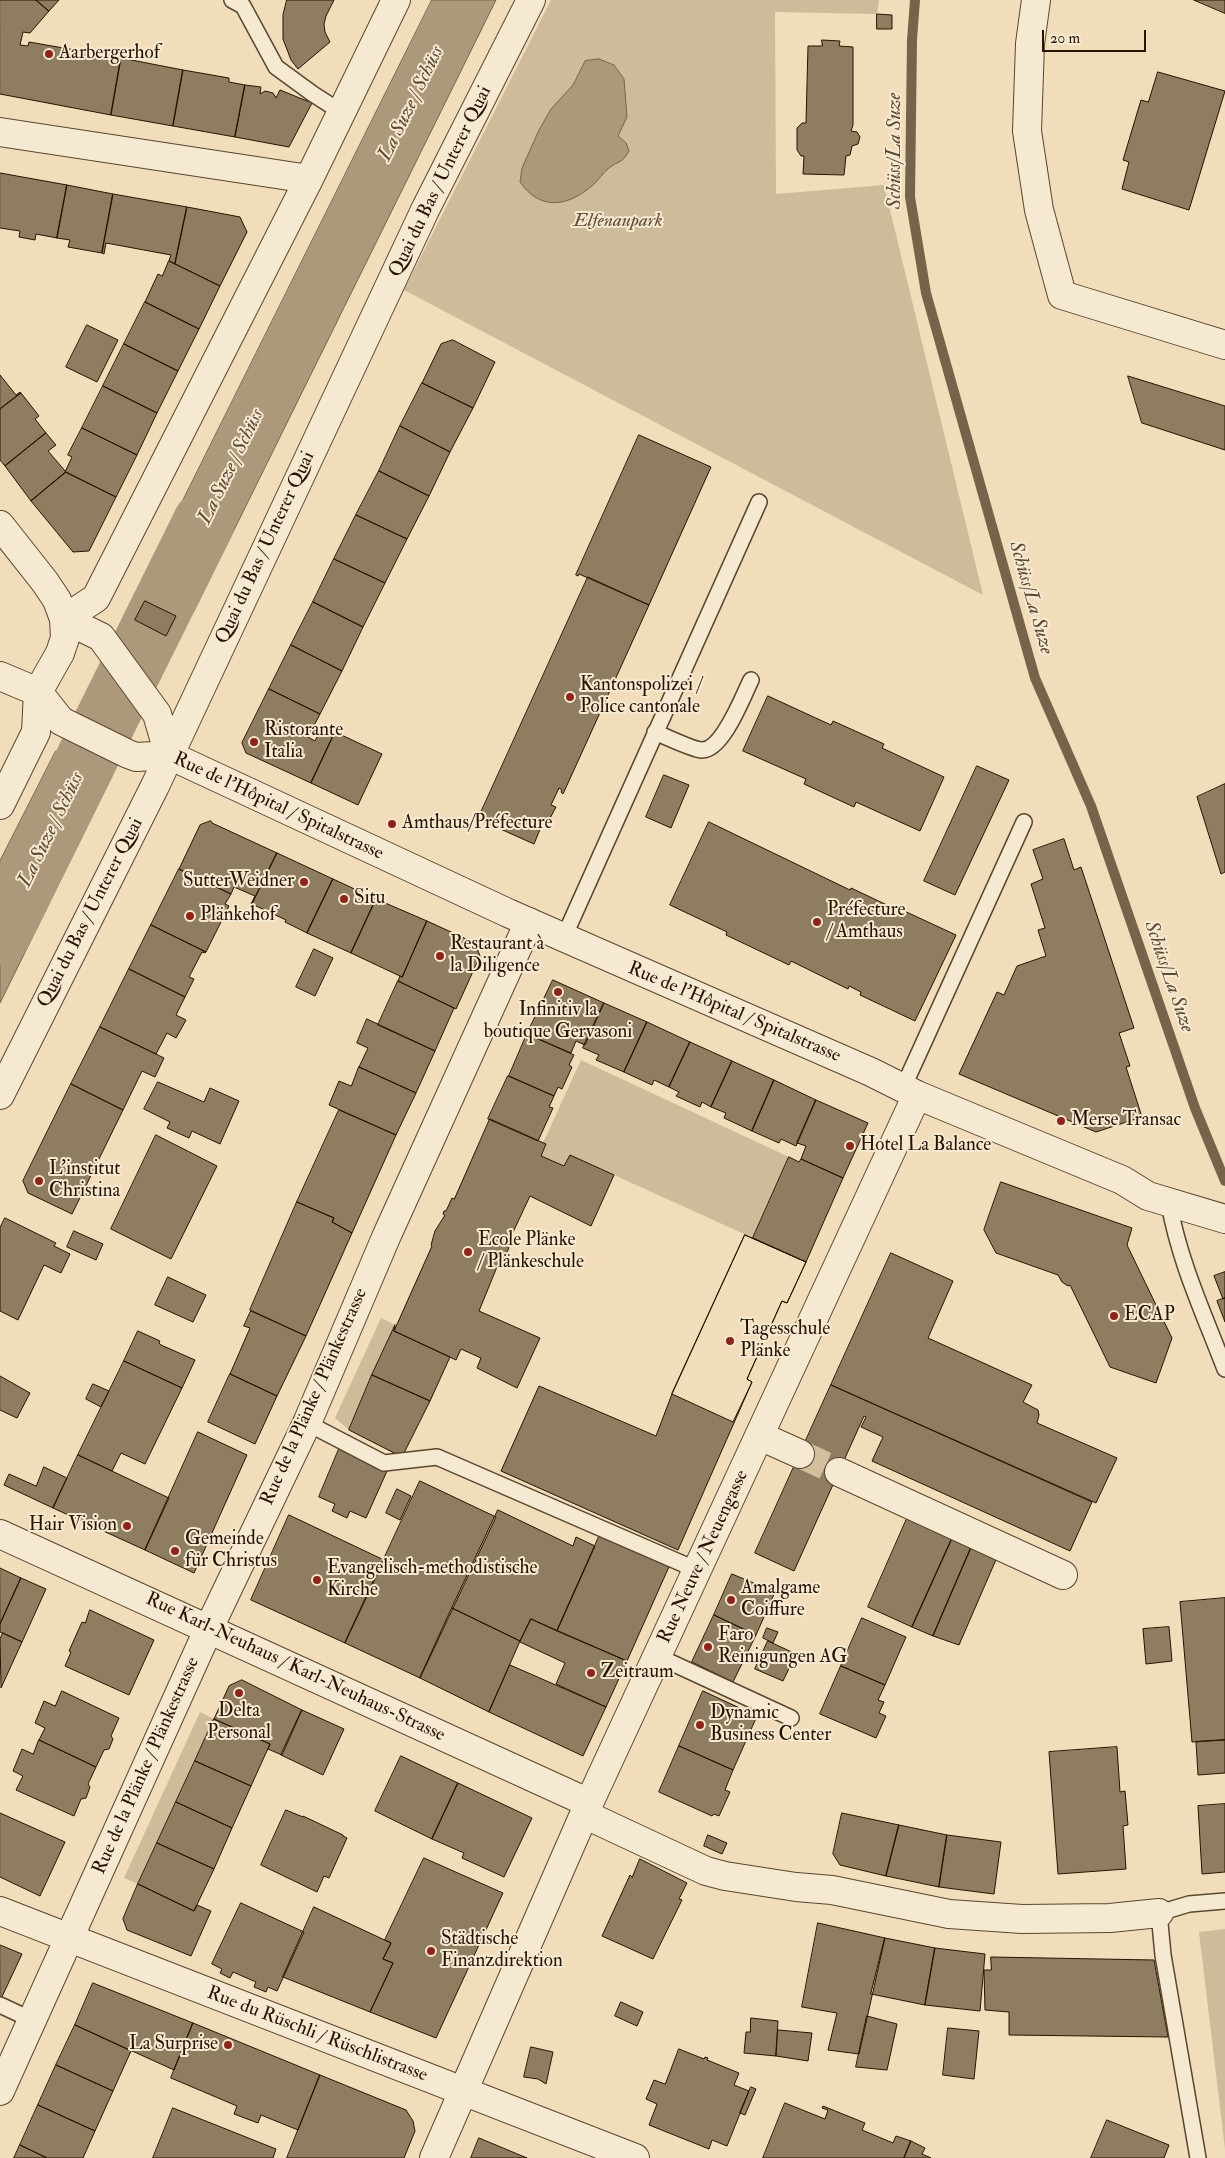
<!DOCTYPE html>
<meta charset="utf-8">
<style>
body{margin:0}
#map{position:relative;width:1225px;height:2158px;overflow:hidden;background:#f1ddba;font-family:"IM FELL Double Pica",serif}
canvas{display:block}
.scale{position:absolute;left:1042px;top:30px;width:104px;height:22px;box-sizing:border-box;border:2px solid #251400;border-top:0;padding-left:6px;font-size:15px;line-height:18px;white-space:nowrap;color:#251400;-webkit-text-stroke:4px #f6e9d2;paint-order:stroke}
</style>
<div id="map">
<canvas width="1225" height="2158"></canvas>
<div class="scale">20 m</div>
</div>
<script>
const ctx = document.querySelector('canvas').getContext('2d');
ctx.lineJoin = 'round';
function fill(path, color) { ctx.fillStyle = color; ctx.fill(path, 'evenodd'); }
function stroke(path, color, width, dash) { ctx.strokeStyle = color; ctx.lineWidth = width; ctx.lineCap = dash ? 'butt' : 'round'; ctx.setLineDash(dash || []); ctx.stroke(path); }
function drawText(font, color, halo, rows, align = 'center') {
  ctx.font = font + ' "IM FELL Double Pica",serif'; ctx.lineWidth = 4; ctx.setLineDash([]); ctx.textBaseline = 'middle'; ctx.strokeStyle = halo; ctx.fillStyle = color; for (const [text, x, y, turn = 0] of rows) {
    ctx.save(); ctx.translate(x, y); ctx.rotate((+turn || 0) * Math.PI / 180); ctx.textAlign = isNaN(turn) ? turn : align; if (halo) ctx.strokeText(text, 0, 0); ctx.fillText(text, 0, 0); ctx.restore();
  }
}
fill(new Path2D(`
 M551,0H879L877,14L775,12L776,194L884,185L983,595L404,290Z
 M581,1060L789,1157L753,1238L570,1155L564,1166L541,1156L546,1145L543,1143Z
 M381,1318L395,1325L349,1430L335,1418Z
 M200,1712L214,1719L138,1884L124,1878Z
 M1225,1929V2149L1199,1932Z`), '#cebb9a');
const water = new Path2D(`
 M432,0H496L193,613L140,587Z
 M599,59L614,65L624,79L627,117L618,136L626,143L629,151C622,164 619,160 609,168C603,172 599,180 593,185C568,207 540,211 520,182L522,168L539,130L551,109L573,85L585,61Z
 M56,751L112,776L0,1003V861Z`);
fill(water, '#ac997b');
stroke(water, '#76644a', 1);
fill(new Path2D(`
 M137,585L195,614L192,615L138,589Z
 M57,749L113,774L114,777L54,750Z`), '#f1ddba');
stroke(new Path2D(`
 M915,0L912,40L910,197L926,293L1035,678L1091,806L1195,1108L1225,1181`), '#76644a', 10);
stroke(new Path2D(`
 M0,934L204,522`), '#ac997b', 62);
const building = new Path2D(`
 M0,0H36L49,11L30,33L23,32L20,45L28,46L29,42L121,58L111,115L0,94Z
 M36,0H59L49,11Z
 M287,0H334L326,16L324,24L325,32L330,42L298,69L291,60L283,39V15Z
 M1194,0H1225V13Z
 M877,14L892,15V29H877Z
 M822,40L840,41L839,46L853,47V125L851,131L857,132L860,137L858,144L852,146L850,155L846,156L844,175L803,174L804,156H801L797,150V128L802,123H806L808,46H822Z
 M121,58L183,70L173,126L111,115Z
 M183,70L229,78V82L245,85L235,137L173,126Z
 M1158,72L1225,91L1189,210L1122,189L1129,162L1123,160L1141,100L1148,102Z
 M245,85L261,87L260,94L265,91L273,93L276,98L280,90L312,103L289,147L235,137Z
 M0,173L67,185L57,238L36,234L35,240L19,237L20,231L0,228Z
 M67,185L113,194L102,253L68,247L70,240L57,238Z
 M113,194L187,207L175,264L169,261L171,255L106,243L104,254L102,253Z
 M187,207L240,217L247,232L220,286L175,264Z
 M169,261L220,286L199,329L145,302L158,274L162,276Z
 M145,302L199,329L178,371L124,344Z
 M87,325L118,340L97,382L66,367Z
 M453,340L495,362L473,408L422,383L441,344Z
 M124,344L178,371L157,413L103,386Z
 M0,375L16,395L20,392L21,393L0,409Z
 M1128,376L1225,406V450L1142,423Z
 M422,383L473,408L450,452L400,426Z
 M103,386L157,413L137,455L82,428Z
 M21,393L39,416L35,419L46,433L5,466L0,460V409Z
 M400,426L450,452L429,496L379,471Z
 M82,428L137,455L116,497L65,472L72,457L68,455Z
 M46,433L56,445L48,451L66,472L31,501L5,466Z
 M639,435L711,467L649,605L579,574L578,576L576,575Z
 M379,471L429,496L407,539L356,515Z
 M66,472L116,497L89,551L73,552L31,501Z
 M356,515L407,539L385,583L334,559Z
 M334,559L385,583L363,627L313,602Z
 M588,577L649,605L563,794L561,792L562,790L559,788L551,805L556,807L547,824L543,822L534,844L478,819Z
 M145,601L176,616L166,636L135,620Z
 M313,602L363,627L342,671L291,645Z
 M291,645L342,671L320,714L269,689Z
 M269,689L320,714L308,737L315,741L320,731L325,727L335,732L311,783L246,753L242,743Z
 M768,696L831,725L833,721L884,744L882,748L944,777L920,831L856,802L854,807L804,784L806,779L743,751Z
 M335,732L382,754L358,805L311,783Z
 M977,766L1009,780L955,895L924,881Z
 M664,775L689,785L671,828L646,817Z
 M1225,784V872L1221,874L1197,797Z
 M211,821L212,823L277,853L252,904H251L255,896L234,887L231,894L179,869L200,825Z
 M709,822L850,890L851,888L887,905L886,907L898,912L900,909L956,935L915,1021L860,995L861,992L849,986L848,989L791,961L789,965L726,935L727,932L670,905Z
 M1064,839L1074,870L1081,867L1134,1028L1119,1033L1130,1066L1126,1067L1142,1117L1096,1132L959,1074L997,992L1004,995L1017,966L1046,956L1038,930L1045,928L1031,884L1043,879L1033,850Z
 M277,853L333,879L307,933L285,922L286,920L252,904Z
 M179,869L231,894L225,904L229,906L206,952L151,925Z
 M333,879L376,899L351,953L307,933Z
 M376,899L427,921L402,977L351,953Z
 M427,921L475,943L480,956L456,1009L398,981L400,976L402,977Z
 M151,925L206,952L205,953L202,952L189,977L194,979L185,997L129,969Z
 M314,949L333,958L315,996L296,987Z
 M129,969L185,997L176,1015L186,1020L176,1038L167,1033L156,1054L100,1027Z
 M553,980L604,1003L585,1045L576,1041L571,1053L527,1034Z
 M398,981L454,1008L435,1051L378,1025Z
 M604,1003L647,1022L624,1072L596,1060L599,1055L583,1048Z
 M367,1019L435,1051L416,1093L359,1067L368,1048L357,1043Z
 M647,1022L690,1042L669,1087L654,1080L652,1085L624,1072Z
 M100,1027L164,1058L155,1077L142,1071L123,1110L71,1084Z
 M527,1034L574,1055L569,1065L572,1067L562,1089L558,1087L554,1096L509,1076Z
 M690,1042L732,1061L711,1107L702,1102L700,1107L676,1096L679,1092L669,1087Z
 M732,1061L774,1080L752,1131L724,1118L726,1113L711,1107Z
 M359,1067L416,1093L396,1135L329,1105L339,1081L351,1086Z
 M508,1076L554,1096L549,1107L553,1108L538,1141L488,1119Z
 M774,1080L816,1100L796,1146L781,1139L779,1143L752,1131Z
 M158,1082L204,1102L210,1088L239,1101L220,1144L192,1131L189,1138L167,1128L170,1122L144,1109Z
 M71,1084L123,1110L72,1214L28,1193L23,1181Z
 M816,1100L868,1123L843,1178L801,1159L806,1146L797,1143Z
 M339,1110L396,1135L352,1233L332,1222L334,1218L297,1202Z
 M490,1119L546,1144L541,1156L564,1166L570,1155L614,1175L591,1226L530,1196L507,1245L509,1248L505,1256L501,1262L498,1260L499,1262L479,1311L540,1338L517,1388L477,1368L481,1358L461,1349L456,1360L394,1331L432,1246L431,1245L435,1231L445,1215L443,1214L444,1211H446L452,1198L454,1199Z
 M156,1135L217,1166L171,1259L111,1229Z
 M789,1157L799,1162L801,1159L843,1178L806,1262L753,1238Z
 M1001,1182L1132,1228L1127,1245L1172,1338L1156,1383L1110,1367L1070,1285L1068,1286L1062,1282L1058,1275L996,1253L984,1230Z
 M297,1202L334,1218L332,1222L352,1233L306,1336L250,1310Z
 M5,1218L56,1243L54,1246L70,1254L61,1273L44,1265L18,1320L0,1311V1228Z
 M74,1231L103,1244L96,1260L67,1247Z
 M745,1235L806,1262L787,1303L782,1301L747,1379L752,1382L678,1550L501,1471L539,1386L656,1436L672,1394Z
 M745,1235L806,1262L787,1303L782,1301L747,1379L752,1382L733,1422L672,1394Z
 M891,1253L953,1281L928,1338L1032,1385L1023,1402L1038,1410L1039,1415L1037,1423L1117,1458L1096,1503L831,1385Z
 M1225,1272V1298L1223,1299L1214,1276Z
 M168,1277L206,1295L193,1322L155,1305Z
 M1225,1298V1322L1217,1301Z
 M251,1311L306,1336L277,1396L230,1374L250,1328L244,1326Z
 M395,1325L394,1331L450,1357L430,1401L372,1375Z
 M138,1331L160,1341L159,1343L161,1345L195,1360L182,1388L124,1361Z
 M124,1361L182,1388L145,1464L121,1453L112,1471L78,1455Z
 M230,1374L277,1396L255,1444L208,1422Z
 M372,1375L430,1401L402,1457L349,1430Z
 M0,1376L30,1393L17,1418L0,1410Z
 M93,1384L109,1391L101,1407L86,1399Z
 M831,1385L1092,1502L1070,1551L872,1461L883,1437L861,1427L866,1417L864,1416L794,1571L755,1553Z
 M198,1432L247,1455L194,1573L145,1550Z
 M339,1449L387,1471L366,1518L350,1511L347,1518L332,1511L335,1504L319,1497Z
 M78,1455L169,1498L145,1550L53,1508Z
 M44,1467L67,1478L53,1508L4,1485L9,1474L36,1486Z
 M420,1481L496,1517L420,1678L345,1643Z
 M397,1489L411,1496L400,1520L386,1513Z
 M498,1510L573,1546L576,1537L595,1546L557,1631L531,1619L520,1641L452,1608Z
 M909,1514L954,1534L912,1627L868,1607Z
 M289,1515L384,1560L345,1643L251,1600Z
 M602,1530L672,1560L627,1661L557,1631Z
 M954,1534L973,1543L933,1636L912,1627Z
 M973,1543L998,1555L959,1645L933,1636Z
 M0,1568L21,1578L0,1624Z
 M732,1574L775,1592L756,1635L714,1615Z
 M21,1578L46,1589L22,1642L0,1632V1624Z
 M1225,1598V1740L1192,1742L1180,1602Z
 M452,1608L520,1641L489,1712L420,1678Z
 M90,1610L154,1640L129,1695L65,1666L71,1652L69,1651L82,1622L85,1623Z
 M714,1615L756,1635L733,1682L692,1662Z
 M862,1618L906,1637L885,1685L841,1666Z
 M531,1619L627,1661L606,1707L556,1684L565,1663L520,1642Z
 M1169,1627L1172,1661L1146,1664L1143,1629Z
 M767,1628L778,1632L773,1643L763,1638Z
 M3,1633L22,1642L1,1688L0,1639Z
 M768,1641L796,1654L783,1681L755,1669Z
 M510,1665L606,1707L583,1756L489,1712Z
 M841,1666L885,1685L878,1700L884,1702L879,1713L886,1716L876,1738L820,1714Z
 M242,1680L302,1710L282,1755L268,1749L270,1744L214,1719L229,1686Z
 M62,1691L119,1718L111,1736L113,1739L109,1749L104,1750L96,1767L39,1740L45,1728L35,1723L44,1701L55,1706Z
 M703,1691L757,1716L733,1770L679,1746Z
 M302,1710L344,1729L323,1775L281,1755Z
 M214,1719L270,1744L251,1786L195,1761Z
 M39,1740L96,1767L88,1784L90,1787L86,1798L81,1799L74,1816L16,1790L23,1776L13,1771L22,1749L33,1754Z
 M1225,1740V1773L1198,1775L1196,1742Z
 M679,1746L733,1770L725,1790L730,1792L719,1816L714,1814L712,1816L659,1792Z
 M1117,1747L1120,1792L1125,1791L1128,1825L1123,1826L1126,1869L1058,1874L1049,1752Z
 M401,1756L458,1783L432,1839L375,1811Z
 M195,1761L251,1786L232,1828L176,1802Z
 M458,1783L532,1818L504,1877L462,1858L464,1853L432,1839Z
 M176,1802L232,1828L214,1869L157,1843Z
 M1225,1804V1872L1202,1874L1198,1806Z
 M286,1810L303,1817V1816L343,1835V1836L347,1838L329,1878L324,1876L317,1892L261,1865Z
 M0,1813L65,1842L40,1896L0,1877Z
 M842,1813L899,1825L886,1876L840,1865L833,1854Z
 M899,1825L947,1835L939,1887L886,1876Z
 M708,1835L727,1843L722,1854L704,1846Z
 M947,1835L1001,1842L994,1894L939,1887Z
 M157,1843L214,1869L194,1911L138,1884Z
 M424,1858L503,1893L436,2038L370,2012L393,1963L383,1959L391,1943L385,1940Z
 M640,1859L687,1883L679,1899L682,1900L653,1959L602,1936L630,1875L632,1877Z
 M138,1884L194,1911L197,1905L211,1911L191,1956L127,1930L123,1919Z
 M241,1903L304,1932L277,1991L268,1987L266,1992L254,1987L256,1982L233,1972L230,1978L220,1973L222,1969L212,1964Z
 M314,1907L391,1943L383,1959L393,1963L370,2012L283,1977Z
 M818,1923L885,1938L859,2054L828,2050L837,2013L802,2007Z
 M885,1938L935,1948L925,2005L871,1994Z
 M0,1945L22,1954L0,2001Z
 M935,1948L985,1954L980,2011L925,2005Z
 M991,1957L1154,1960L1168,2037L1009,2035V2012L985,2010L984,1970H991Z
 M93,1983L193,2023L174,2070L75,2025Z
 M621,2002L643,2012L637,2026L615,2016Z
 M867,2016L897,2024L887,2070L856,2067Z
 M751,2018L778,2021L776,2056L744,2053L746,2032H750Z
 M193,2023L320,2075L298,2130L261,2115L258,2123L234,2114L237,2106L171,2078Z
 M75,2025L131,2051L113,2091L56,2065Z
 M948,2028L979,2031L974,2079L943,2075Z
 M778,2030L812,2033L808,2061L776,2056Z
 M531,2047L553,2052L546,2084L538,2079L524,2077Z
 M679,2049L704,2059L705,2057L708,2058L707,2060L739,2073L734,2085L749,2091L727,2146L712,2140L709,2149L649,2125L657,2104L646,2099L654,2080L665,2084Z
 M56,2065L113,2091L95,2131L38,2105Z
 M320,2075L406,2110L413,2121L415,2131L404,2158H287Z
 M751,2087L756,2089L745,2115L740,2113Z
 M785,2103L825,2119L828,2110L822,2108L823,2106L865,2123L862,2130L893,2143L896,2136L911,2141L904,2158H763Z
 M38,2105L95,2131L83,2158H47L20,2145Z
 M173,2108L276,2149L273,2158H153Z
 M1107,2120L1169,2145L1164,2158H1091Z
 M479,2138L527,2158H471Z
 M911,2141L925,2148L922,2154L931,2158H904Z
 M20,2145L47,2158H14Z`);
fill(building, '#8f7d61');
stroke(building, '#251400', 1);
stroke(new Path2D(`
 M800,1454L839,1472`), '#d2bf9e', 28, [28, 14]);
const service = new Path2D(`
 M232,0L243,6L276,67L313,94L341,112
 M655,732C664,736 694,750 702,750C723,750 743,696 751,680
 M564,937L759,502
 M903,1088L1024,822
 M1169,1203C1179,1261 1204,1314 1225,1369
 M307,1423L384,1463L437,1457L697,1570
 M657,1656L791,1718
 M0,2005L32,2020
 M1198,2158L1163,1955L1159,1913L1189,1904L1225,1901`);
const minor = new Path2D(`
 M1036,0L1030,44L1027,131L1039,210L1062,295L1225,345
 M0,132L309,179
 M0,525L45,582L57,600L64,619L65,638L60,653L38,692L36,732L0,805
 M64,619L96,598L309,179L396,0
 M64,619L101,637L157,714L169,755
 M0,676L38,692L61,721L128,754L136,757L169,755L508,913L871,1072L917,1095L1122,1180L1148,1196L1225,1219
 M0,1095L155,786L425,210L531,0
 M760,1436L800,1454
 M839,1472L1063,1575
 M0,1534L589,1803
 M584,1814L706,1871L725,1876L796,1887L832,1890L949,1914L1022,1919L1110,1918L1159,1913
 M0,1911L635,2158
 M0,2091L209,1628L307,1423L387,1235L529,922
 M434,2158L589,1803L917,1095`);
stroke(service, '#58462e', 18);
stroke(minor, '#58462e', 30);
stroke(service, '#f6e9d2', 15);
stroke(minor, '#f6e9d2', 28);
for (const [x, y, r, color] of [
 [49,54,5,"#8f2418"],
 [570,697,5,"#8f2418"],
 [254,742,5,"#8f2418"],
 [392,824,5,"#8f2418"],
 [304,882,5,"#8f2418"],
 [344,899,5,"#8f2418"],
 [190,916,5,"#8f2418"],
 [817,922,5,"#8f2418"],
 [440,956,5,"#8f2418"],
 [558,992,5,"#8f2418"],
 [1061,1121,5,"#8f2418"],
 [850,1146,5,"#8f2418"],
 [39,1181,5,"#8f2418"],
 [468,1252,5,"#8f2418"],
 [1114,1316,5,"#8f2418"],
 [730,1341,5,"#8f2418"],
 [127,1526,5,"#8f2418"],
 [175,1551,5,"#8f2418"],
 [317,1580,5,"#8f2418"],
 [731,1600,5,"#8f2418"],
 [708,1647,5,"#8f2418"],
 [591,1673,5,"#8f2418"],
 [239,1693,5,"#8f2418"],
 [700,1725,5,"#8f2418"],
 [431,1951,5,"#8f2418"],
 [228,2045,5,"#8f2418"]
]) { const dot = new Path2D(); dot.arc(x, y, r, 0, 2 * Math.PI); ctx.fillStyle = color; ctx.fill(dot); stroke(dot, '#f6e9d2', 2); }
drawText('19px', '#251400', '#f6e9d2', [
 ["Aarbergerhof",59,54],
 ["Kantonspolizei /",580,686],
 ["Police cantonale",580,708],
 ["Ristorante",264,731],
 ["Italia",264,753],
 ["Amthaus/Préfecture",402,824],
 ["SutterWeidner",294,882,"right"],
 ["Situ",354,899],
 ["Préfecture",827,911],
 ["/ Amthaus",827,933],
 ["Plänkehof",200,916],
 ["Restaurant à",450,945],
 ["la Diligence",450,967],
 ["Infinitiv la",558,1011,"center"],
 ["boutique Gervasoni",558,1033,"center"],
 ["Merse Transac",1071,1121],
 ["Hotel La Balance",860,1146],
 ["L'institut",49,1170],
 ["Christina",49,1192],
 ["Ecole Plänke",478,1241],
 ["/ Plänkeschule",478,1263],
 ["ECAP",1124,1316],
 ["Tagesschule",740,1330],
 ["Plänke",740,1352],
 ["Hair Vision",117,1526,"right"],
 ["Gemeinde",185,1540],
 ["für Christus",185,1562],
 ["Evangelisch-methodistische",327,1569],
 ["Kirche",327,1591],
 ["Amalgame",741,1589],
 ["Coiffure",741,1611],
 ["Faro",718,1636],
 ["Reinigungen AG",718,1658],
 ["Zeitraum",601,1673],
 ["Delta",239,1712,"center"],
 ["Personal",239,1734,"center"],
 ["Dynamic",710,1714],
 ["Business Center",710,1736],
 ["Städtische",441,1940],
 ["Finanzdirektion",441,1962],
 ["La Surprise",218,2045,"right"]
], 'left');
drawText('19px', '#251400', '#f6e9d2', [
 ["Quai du Bas / Unterer Quai",441,182,-64],
 ["Quai du Bas / Unterer Quai",266,548,-65],
 ["Rue de l'Hôpital / Spitalstrasse",278,807,25],
 ["Quai du Bas / Unterer Quai",91,913,-63],
 ["Rue de l'Hôpital / Spitalstrasse",734,1013,23],
 ["Rue de la Plänke / Plänkestrasse",315,1397,-66],
 ["Rue Neuve / Neuengasse",704,1557,-65],
 ["Rue Karl-Neuhaus / Karl-Neuhaus-Strasse",295,1668,25],
 ["Rue de la Plänke / Plänkestrasse",147,1766,-66],
 ["Rue du Rüschli / Rüschlistrasse",317,2035,21]
]);
drawText('italic 19px', '#604e36', '#f6e9d2', [
 ["Elfenaupark",618,222]
]);
drawText('italic 20px', '#5b4931', '#f6e9d2', [
 ["La Suze / Schüss",412,104,-64],
 ["Schüss/La Suze",896,151,-90],
 ["La Suze / Schüss",232,467,-64],
 ["Schüss/La Suze",1030,598,74],
 ["La Suze / Schüss",52,830,-64],
 ["Schüss/La Suze",1168,977,71]
]);
</script>
